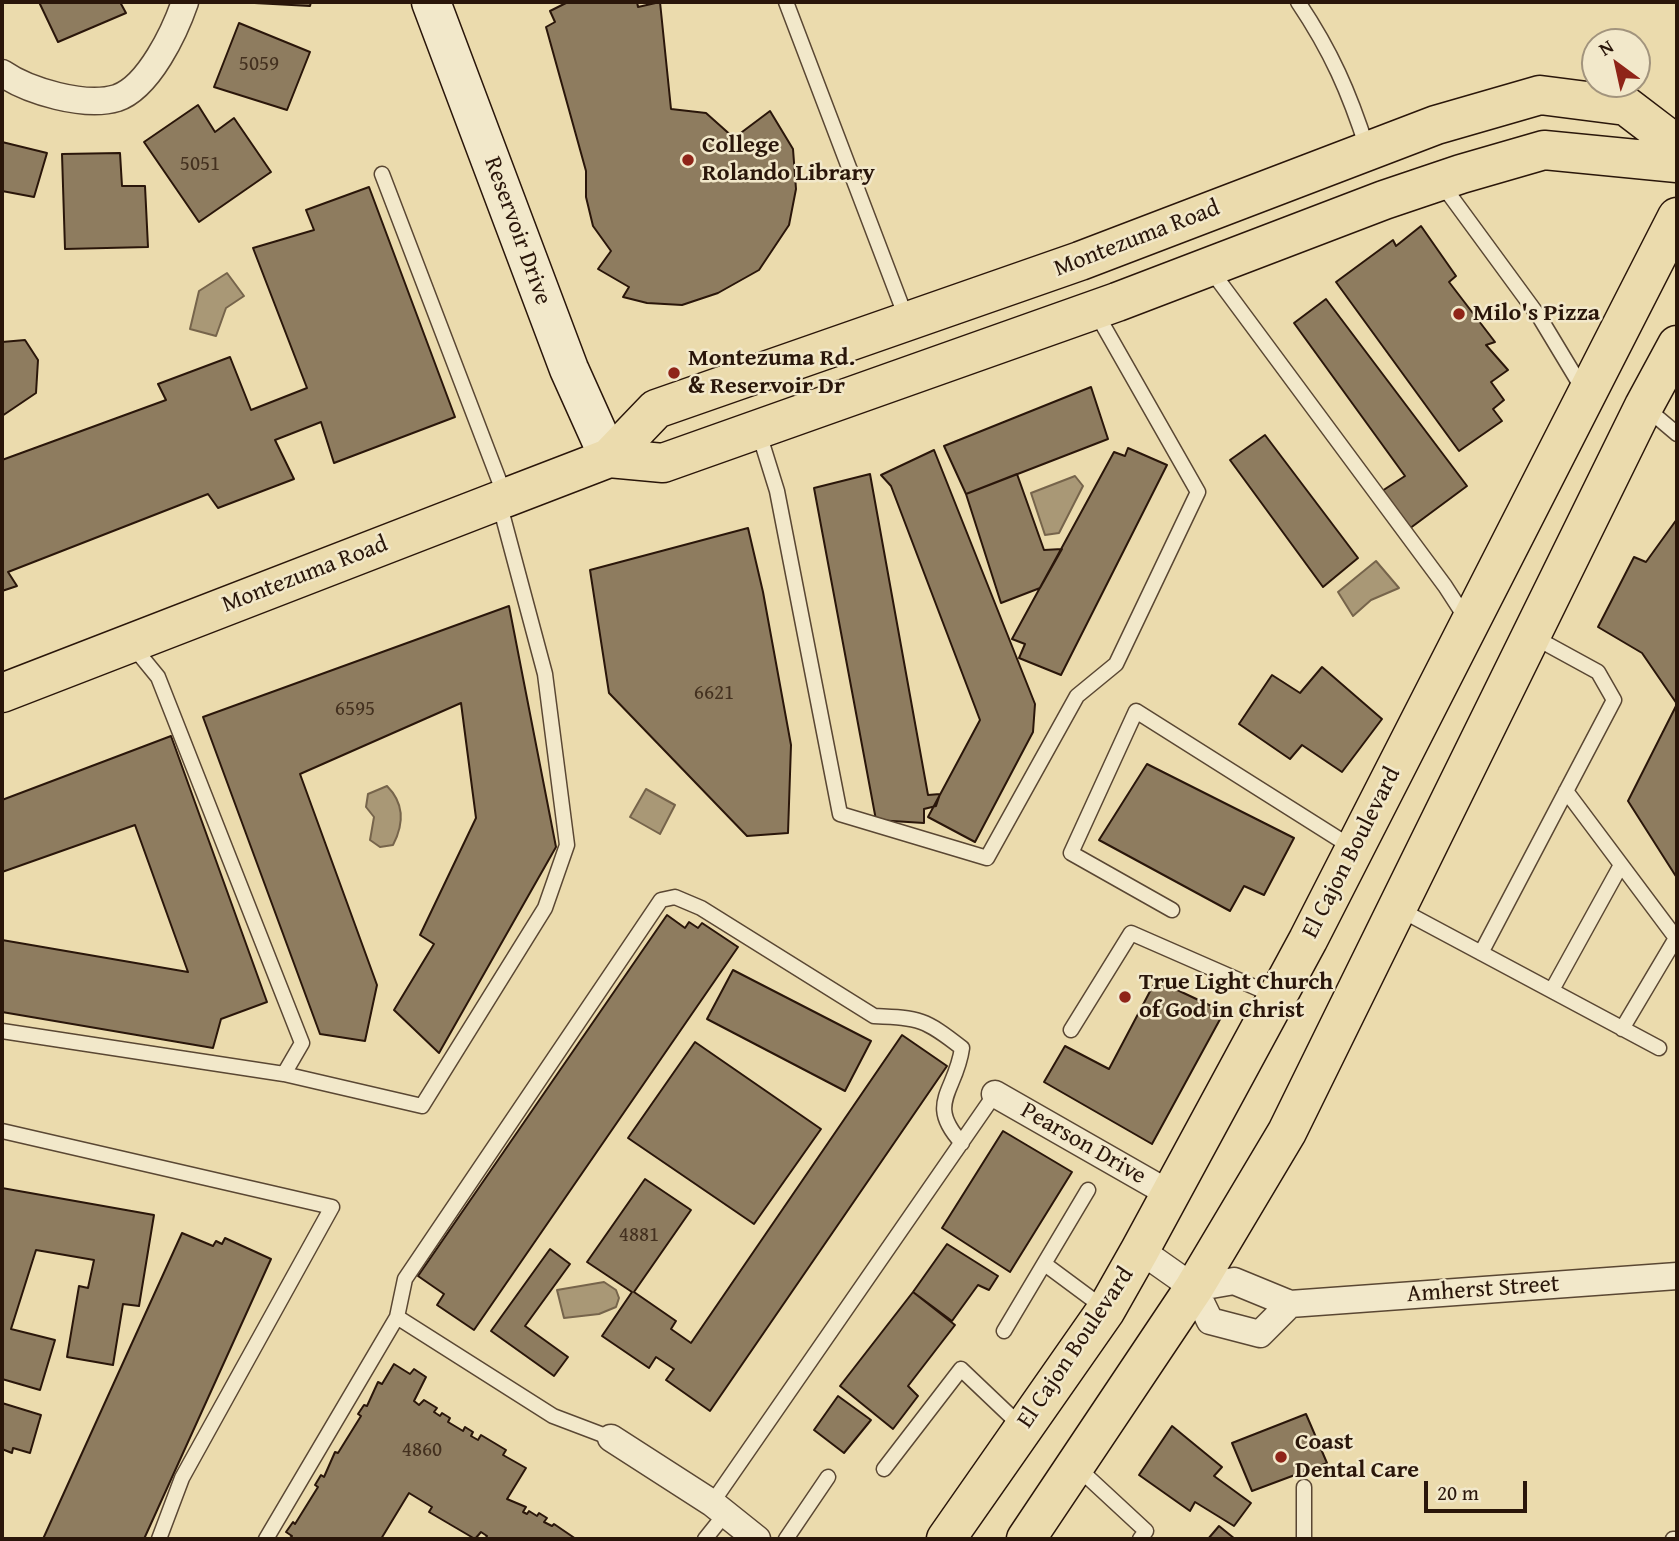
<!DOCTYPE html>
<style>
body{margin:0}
#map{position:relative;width:1679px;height:1541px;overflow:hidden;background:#ebdbad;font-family:"Gentium Book Plus",serif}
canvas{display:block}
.frame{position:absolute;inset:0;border:4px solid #2a160a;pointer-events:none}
.north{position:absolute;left:1581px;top:28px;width:70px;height:70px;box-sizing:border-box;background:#f2e8ca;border:2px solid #a2947d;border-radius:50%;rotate:327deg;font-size:19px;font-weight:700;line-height:28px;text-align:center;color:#2a160a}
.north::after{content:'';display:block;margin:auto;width:24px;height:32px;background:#8f2418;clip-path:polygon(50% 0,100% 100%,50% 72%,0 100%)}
.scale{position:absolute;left:1424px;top:1481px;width:103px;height:32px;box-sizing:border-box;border:4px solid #2a160a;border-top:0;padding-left:9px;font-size:21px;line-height:24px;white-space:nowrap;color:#2a160a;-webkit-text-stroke:5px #f2e8ca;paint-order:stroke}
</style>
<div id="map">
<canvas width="1679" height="1541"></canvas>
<div class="frame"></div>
<div class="north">N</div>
<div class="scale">20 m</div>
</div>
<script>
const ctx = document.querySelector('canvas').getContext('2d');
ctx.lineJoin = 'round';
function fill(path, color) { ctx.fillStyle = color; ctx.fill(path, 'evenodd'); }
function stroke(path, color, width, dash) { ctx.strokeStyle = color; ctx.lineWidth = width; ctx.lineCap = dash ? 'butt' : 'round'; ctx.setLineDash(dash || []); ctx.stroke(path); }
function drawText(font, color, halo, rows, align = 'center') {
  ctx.font = font + ' "Gentium Book Plus",serif'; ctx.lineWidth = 5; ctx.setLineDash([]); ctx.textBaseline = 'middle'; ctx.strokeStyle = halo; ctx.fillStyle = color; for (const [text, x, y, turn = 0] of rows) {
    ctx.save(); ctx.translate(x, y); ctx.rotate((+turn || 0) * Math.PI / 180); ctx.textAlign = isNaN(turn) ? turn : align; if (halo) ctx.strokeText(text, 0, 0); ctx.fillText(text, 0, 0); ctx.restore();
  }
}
const water = new Path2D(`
 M227,273L244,296L226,308L216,336L190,329L199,291Z
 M1075,476L1083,486L1059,533L1045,535L1031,493Z
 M1376,561L1399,588L1371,600L1353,616L1338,592Z
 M387,786C405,804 404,824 393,845L380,847L370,840L374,817L366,807L368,794Z
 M646,789L675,805L660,834L630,817Z
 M604,1282L616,1290L619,1298L616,1307L599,1314L564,1318L557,1290Z`);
fill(water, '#a99876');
stroke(water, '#76644b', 2);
const building = new Path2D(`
 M39,2H120L126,13L58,42Z
 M236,2H311L310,6Z
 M568,2H637L638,7L660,2L671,109L706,113L734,138L770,111L793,149L796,189L789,225L759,270L718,293L682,305L647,303L623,297L629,287L598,269L611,251L593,226L586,197V171L546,27L555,22L550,11Z
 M239,23L310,52L287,110L214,87Z
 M198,105L215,132L234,118L271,172L199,222L144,142Z
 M2,142L47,153L34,197L2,191Z
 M120,153L122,186H145L148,247L65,249L62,154Z
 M369,187L455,417L334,463L321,422L275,440L294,479L218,508L208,494L8,572L17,586L2,591V460L166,400L158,384L230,357L251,410L307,388L253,248L314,230L306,210Z
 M1421,226L1456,276L1449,282L1495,342L1486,345L1508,370L1491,382L1504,400L1493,409L1502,421L1459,451L1336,282L1393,240L1396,246Z
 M1326,299L1467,486L1409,529L1382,491L1405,476L1294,323Z
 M25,340L38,360L36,393L2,416V342Z
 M1091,387L1108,439L966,494L944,446Z
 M1265,435L1358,558L1323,587L1230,460Z
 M1128,448L1167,465L1061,675L1019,658L1025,644L1012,639L1114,452L1125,456Z
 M934,450L1035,704L1033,732L975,842L928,817L980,720L891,486L881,475Z
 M870,474L928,795L940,794L936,806L924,809V823L876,820L814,488Z
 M1017,474L1044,550L1062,549L1040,588L1001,603L966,494Z
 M1677,519V704L1642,653L1598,627L1634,557L1646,562Z
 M748,528L763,592L791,745L788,833L747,836L609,693L590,570Z
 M509,606L556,847L439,1053L394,1010L434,944L420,935L476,818L461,703L300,774L377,985L365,1041L320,1034L203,717Z
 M1322,667L1382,719L1342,772L1302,745L1290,759L1239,724L1272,675L1300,693Z
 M1677,704V878L1628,801Z
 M171,736L267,1002L221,1019L213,1048L2,1012V940L188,972L135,825L2,872V800Z
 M1147,764L1294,838L1264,895L1244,886L1230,911L1099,840Z
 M667,915L685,928L689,922L698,928L702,923L738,947L474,1330L437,1305L444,1294L418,1276Z
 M733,970L871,1041L845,1091L707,1019Z
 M1156,980L1224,1012L1152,1144L1044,1082L1065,1046L1109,1069Z
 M902,1035L947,1066L710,1411L666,1380L674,1369L656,1357L649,1368L602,1336L632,1292L587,1262L645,1179L691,1210L634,1292L676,1321L671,1329L691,1343Z
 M695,1042L821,1129L754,1224L628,1138Z
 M1003,1131L1072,1172L1010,1272L942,1228Z
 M2,1188L154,1215L139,1306L123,1304L113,1365L67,1357L79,1286L88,1288L94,1260L36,1250L11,1329L55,1340L40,1390L2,1379Z
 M182,1233L213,1246L216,1241L222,1244L225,1238L271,1259L144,1539H43Z
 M947,1244L998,1276L989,1290L978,1285L952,1321L913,1292Z
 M550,1249L570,1264L525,1326L568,1357L554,1376L491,1331Z
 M913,1292L955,1325L908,1386L918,1396L893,1429L840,1386Z
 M394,1364L410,1374L414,1369L426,1377L414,1401L419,1405L424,1400L437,1408L434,1412L440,1416L442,1413L450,1418L448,1422L463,1431L465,1427L473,1432L471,1436L478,1440L481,1435L506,1450L503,1455L526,1468L507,1499L526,1507L523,1512L527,1514L529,1511L537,1516L539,1513L547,1518L544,1522L552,1526L554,1524L576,1539H485L487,1536L481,1532L475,1539L429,1512L432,1507L409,1493L381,1539H289L292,1536L286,1532L293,1522L295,1524L318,1487L315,1485L321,1475L324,1477L335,1452L338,1453L361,1416L358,1414L364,1405L367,1406L378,1382L382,1384Z
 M838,1396L871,1420L844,1453L814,1430Z
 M2,1403L41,1415L30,1453L13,1448L12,1453L2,1449Z
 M1306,1414L1327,1463L1252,1491L1232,1443Z
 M1172,1426L1222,1467L1214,1476L1251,1503L1234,1526L1195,1502L1190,1511L1139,1475Z
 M1219,1526L1235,1539H1208Z`);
fill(building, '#8e7c5f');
stroke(building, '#2a160a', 2);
const lane = new Path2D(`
 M786,2L907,320
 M1298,2C1331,51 1349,92 1367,148
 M382,174L505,496
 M1441,183L1540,318L1584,391
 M1210,269L1445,586L1467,620
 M1645,407L1677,434
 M758,430L777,491L840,814L987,858L1077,696L1116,664L1198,492L1095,311
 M131,644L158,677L302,1043L284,1074
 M1566,791L1676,938L1622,1029
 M1399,909L1659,1048
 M1172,910L1071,853L1136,711L1353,848
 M1481,953L1614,700L1598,672L1534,637
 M1552,990L1621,865
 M1071,1030L1131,933L1275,996
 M2,1031L284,1074L422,1106L545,908L567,845L545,674L499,502
 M2,1131L332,1207L182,1478L159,1539
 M1046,1265L1104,1308
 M397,1317L553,1416L611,1438
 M1004,1331L1088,1190
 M1078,1468L1146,1531L1140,1539
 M884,1469L961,1369L1022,1427
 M712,1503L995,1094
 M266,1539L397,1317L405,1279L661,900L675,897L701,908L874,1016C920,1018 925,1019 962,1048C956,1092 925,1103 962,1143
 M705,1539L725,1514
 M786,1539L828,1477
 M1304,1539V1487
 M1673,1539H1677`);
const street = new Path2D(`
 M2,73C28,91 85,108 117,98C149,87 175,31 185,2
 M995,1094L1170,1194
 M1140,1250L1194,1288L1210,1321L1260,1334L1290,1304
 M1194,1288L1234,1281L1290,1304L1677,1276
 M611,1438L712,1503L757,1539`);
const secondary = new Path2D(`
 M431,2L569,369L609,458`);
const primary = new Path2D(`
 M609,458L663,463L1117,302L1384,200L1461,174L1544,150L1677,163
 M505,498L609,458L656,409L1080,261L1436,125L1540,95L1626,106L1677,145
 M2,693L498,501
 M946,1539L1106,1310L1140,1250L1308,940L1677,217
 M1026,1539L1194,1288L1287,1132L1644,406L1677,345`);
stroke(lane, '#5a4733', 17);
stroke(street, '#5a4733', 29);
stroke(secondary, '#2a160a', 41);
stroke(primary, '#2a160a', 41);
stroke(lane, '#f2e8ca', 14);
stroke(street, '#f2e8ca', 26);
stroke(secondary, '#f2e8ca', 38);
stroke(primary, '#ebdbad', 38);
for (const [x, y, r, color] of [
 [688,160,7,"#8f2418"],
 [1459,314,7,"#8f2418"],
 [674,373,7,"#8f2418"],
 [1125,997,7,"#8f2418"],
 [1281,1457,7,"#8f2418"]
]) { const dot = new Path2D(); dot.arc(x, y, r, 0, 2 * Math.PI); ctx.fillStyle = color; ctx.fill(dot); stroke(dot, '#f2e8ca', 2.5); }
drawText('21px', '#43301f', null, [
 ["5059",259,65],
 ["5051",200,165],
 ["6621",714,694],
 ["6595",355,710],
 ["4881",639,1236],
 ["4860",422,1451]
]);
drawText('bold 24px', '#2a160a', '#f2e8ca', [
 ["College",702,146],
 ["Rolando Library",702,174],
 ["Milo's Pizza",1473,314],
 ["Montezuma Rd.",688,359],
 ["& Reservoir Dr",688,387],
 ["True Light Church",1139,983],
 ["of God in Christ",1139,1011],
 ["Coast",1295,1443],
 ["Dental Care",1295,1471]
], 'left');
drawText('24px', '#2a160a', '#f2e8ca', [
 ["Reservoir Drive",517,231,70],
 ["Montezuma Road",1137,239,-21],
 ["Montezuma Road",305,575,-21],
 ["El Cajon Boulevard",1352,853,-63],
 ["Pearson Drive",1083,1144,30],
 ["Amherst Street",1483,1290,-4],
 ["El Cajon Boulevard",1076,1348,-56]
]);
</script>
